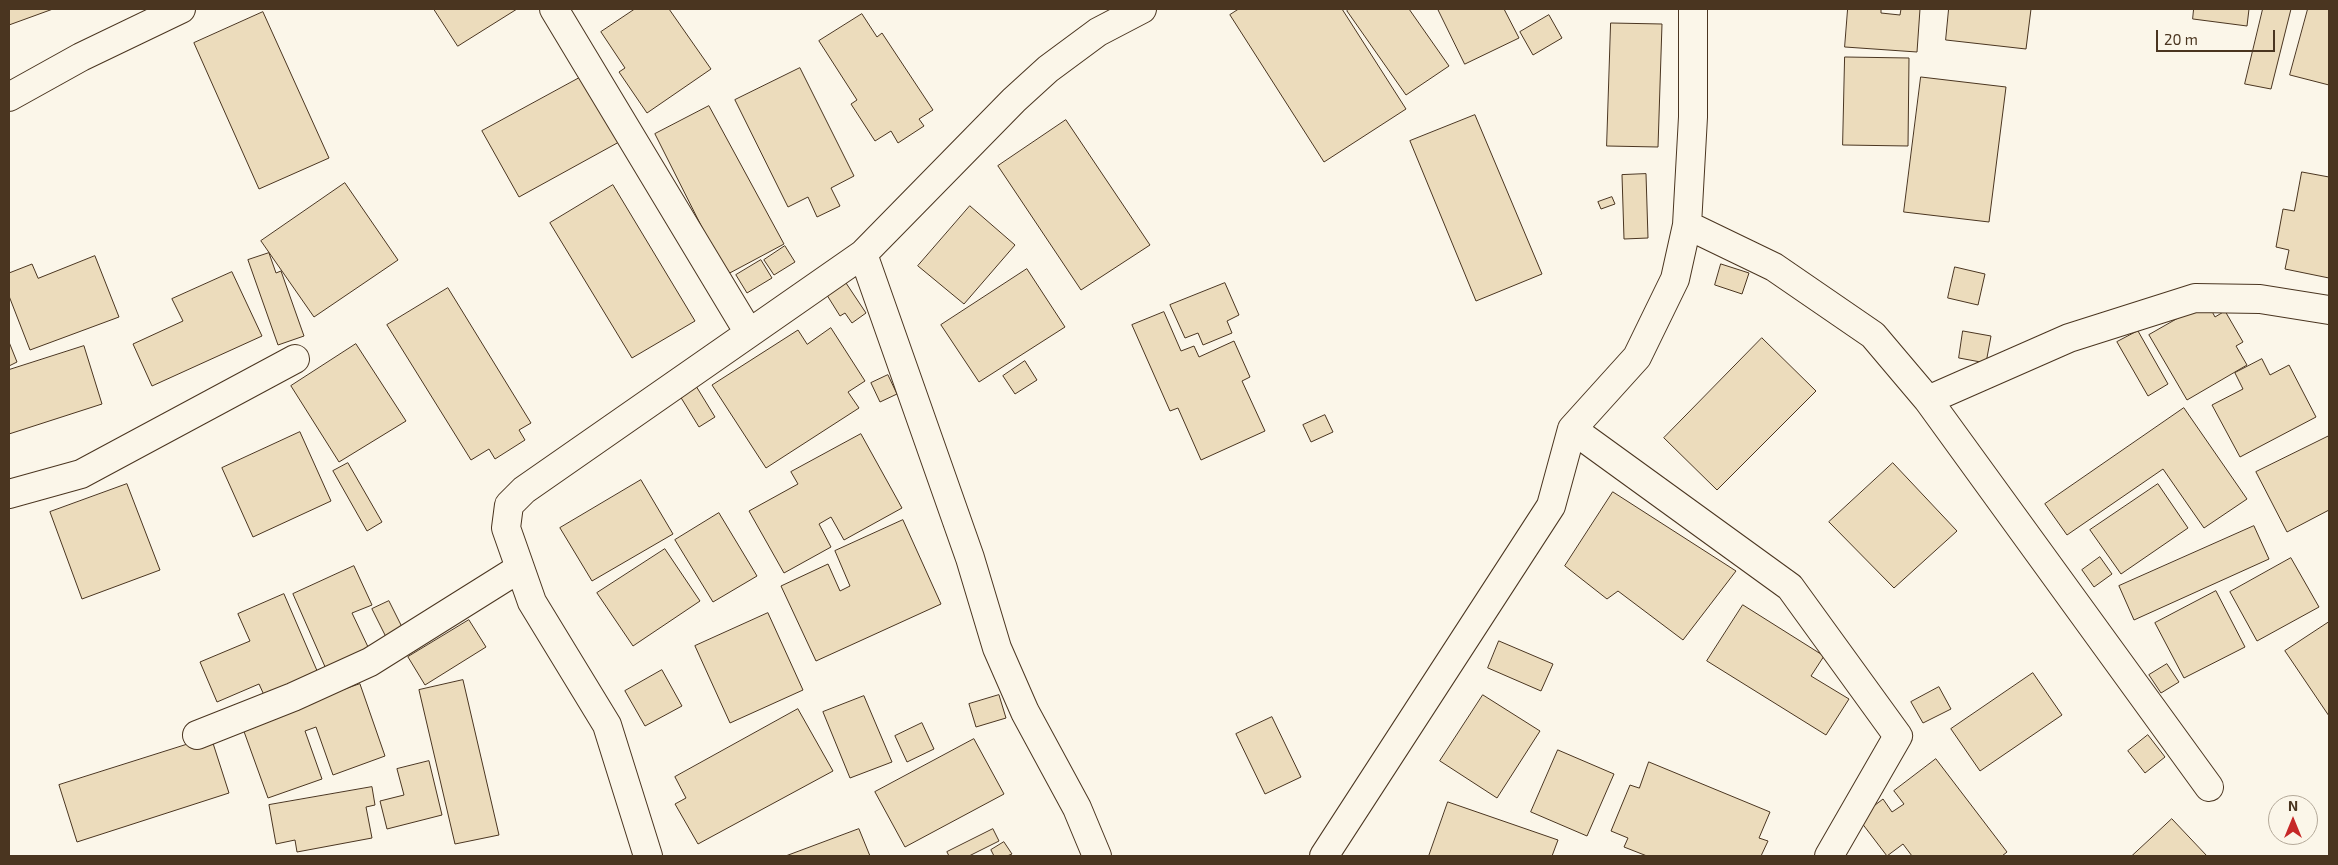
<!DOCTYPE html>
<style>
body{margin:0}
#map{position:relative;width:2338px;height:865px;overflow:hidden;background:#fbf6e9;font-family:"Exo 2",sans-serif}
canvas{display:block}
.frame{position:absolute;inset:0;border:10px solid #4a3520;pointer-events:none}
.north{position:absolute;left:2268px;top:795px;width:50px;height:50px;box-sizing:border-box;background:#fbf6e9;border:1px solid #b4a999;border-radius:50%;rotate:0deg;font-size:14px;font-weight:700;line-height:20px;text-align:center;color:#4a3520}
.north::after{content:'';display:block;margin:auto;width:18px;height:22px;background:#c62828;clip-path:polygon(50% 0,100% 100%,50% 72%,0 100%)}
.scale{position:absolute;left:2156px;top:30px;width:119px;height:22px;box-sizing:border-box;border:2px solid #4a3520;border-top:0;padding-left:6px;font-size:15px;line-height:18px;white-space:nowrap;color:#4a3520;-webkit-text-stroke:4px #fbf6e9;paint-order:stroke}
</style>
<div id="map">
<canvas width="2338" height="865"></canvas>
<div class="frame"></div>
<div class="north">N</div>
<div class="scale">20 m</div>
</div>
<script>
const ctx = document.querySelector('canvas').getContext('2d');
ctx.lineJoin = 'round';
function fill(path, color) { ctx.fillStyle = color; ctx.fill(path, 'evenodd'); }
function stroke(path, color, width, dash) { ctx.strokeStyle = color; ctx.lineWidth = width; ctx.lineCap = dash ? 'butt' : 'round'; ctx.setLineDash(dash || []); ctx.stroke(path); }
const building = new Path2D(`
 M9,9H53L9,25Z
 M434,9H517L458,46Z
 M635,9H669L711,69L647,113L619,72L625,68L601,32Z
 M1239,9H1342L1406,109L1324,162L1230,15Z
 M1349,9H1409L1449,66L1406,95L1347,11Z
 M1438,9H1504L1519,38L1465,64Z
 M1848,9H1881V13L1900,15L1901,9H1920L1917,52L1845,47Z
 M1949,9H2031L2026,49L1946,40Z
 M2194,9H2249L2247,26L2193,19Z
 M2263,9H2291L2271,89L2245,84Z
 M2308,9H2329V85L2290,75Z
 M263,12L329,158L259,189L194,43Z
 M862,14L877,37L882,33L933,110L919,119L924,126L898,143L891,131L875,141L851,104L857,100L819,41Z
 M1549,15L1562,38L1533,55L1520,32Z
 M1611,23L1662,24L1658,147L1607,146Z
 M1845,57L1909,58L1908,146L1843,145Z
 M800,68L854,176L831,188L840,206L817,217L808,197L788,207L735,100Z
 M583,76L619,142L519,197L482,131Z
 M1921,77L2006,87L1989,222L1904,212Z
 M709,106L784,244L726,275L655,134Z
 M1475,115L1542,274L1476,301L1410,141Z
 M1066,120L1150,245L1081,290L998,166Z
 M2302,172L2329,177V278L2285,269L2289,250L2276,247L2283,209L2294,211Z
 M1646,174L1648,238L1624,239L1622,175Z
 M345,183L398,260L314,317L261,241Z
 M613,185L695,321L632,358L550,223Z
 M1612,197L1615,204L1601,209L1598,202Z
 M970,206L1015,245L964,304L918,266Z
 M785,246L795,262L774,275L764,260Z
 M269,253L276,273L281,271L304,336L278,345L248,260Z
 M95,256L119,317L30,350L9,296V273L32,264L38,278Z
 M761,260L772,278L747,293L736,275Z
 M1721,264L1749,273L1742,294L1715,285Z
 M1955,267L1985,274L1978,305L1948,298Z
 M1027,269L1065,327L979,382L941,325Z
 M232,272L262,336L152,386L133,344L183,321L172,299Z
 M844,280L866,313L852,323L845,313L840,316L825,292Z
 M1225,283L1239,315L1227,321L1232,333L1203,345L1198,333L1185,338L1170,305Z
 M448,288L531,423L519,430L525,440L495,459L489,449L471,460L387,325Z
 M2207,302L2215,317L2225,311L2243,342L2236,346L2247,365L2187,400L2149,335Z
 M1164,312L1181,351L1194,346L1199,357L1234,341L1250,377L1242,381L1265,431L1201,460L1178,408L1170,411L1132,325Z
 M831,328L865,381L848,392L859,408L766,468L712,385L798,330L807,344Z
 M1963,331L1991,336L1986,363L1959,358Z
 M2138,331L2168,384L2148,396L2117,342Z
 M1762,338L1816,391L1717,490L1664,438Z
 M9,342L17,362L9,366Z
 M356,344L406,421L339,462L291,386Z
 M84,346L102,404L9,434V370Z
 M2262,359L2270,375L2289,365L2316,417L2240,457L2212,405L2243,389L2235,373Z
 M1025,361L1037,380L1015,394L1003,376Z
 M888,375L897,394L880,402L871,383Z
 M696,386L715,417L699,427L680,396Z
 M2184,408L2247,499L2204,528L2163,469L2067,535L2045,504Z
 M1325,415L1333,432L1311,442L1303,425Z
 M300,432L331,501L253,537L222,468Z
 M861,434L902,508L844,540L831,517L819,524L831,547L784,573L749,511L798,484L791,472Z
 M2329,436V510L2287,532L2256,472Z
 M348,463L382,522L367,531L333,471Z
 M1893,463L1957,531L1894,588L1829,522Z
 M641,480L673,534L592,581L560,528Z
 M127,484L160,570L82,599L50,512Z
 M2158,484L2188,528L2121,574L2090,530Z
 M1613,492L1736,571L1683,640L1618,591L1607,599L1565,566Z
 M719,513L757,576L713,602L675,540Z
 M903,520L941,604L816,661L781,586L828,564L840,591L850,586L835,551Z
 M2254,526L2269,559L2134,620L2119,586Z
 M665,549L700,601L633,646L597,593Z
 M2100,557L2112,574L2094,587L2082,570Z
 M2291,558L2319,607L2257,641L2230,592Z
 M354,566L372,605L352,613L369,649L326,669L293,594Z
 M2216,591L2245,647L2184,678L2155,623Z
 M284,594L318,673L264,695L259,684L217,702L200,662L250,641L238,614Z
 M389,601L403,629L386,637L372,609Z
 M1743,605L1824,656L1811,676L1849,699L1826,735L1707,661Z
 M768,613L803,690L730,723L695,646Z
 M469,620L486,647L425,685L408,657Z
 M2329,622V716L2285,651Z
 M1499,641L1553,664L1541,691L1488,668Z
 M2167,664L2179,682L2161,693L2149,675Z
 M662,670L682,706L645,726L625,691Z
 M2033,673L2062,715L1980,771L1951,729Z
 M463,680L499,835L455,844L419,690Z
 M360,684L385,756L333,775L316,727L305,731L322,779L268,798L242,726Z
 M1939,687L1951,709L1923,723L1911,702Z
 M999,695L1006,718L976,727L969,704Z
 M1483,695L1540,731L1497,798L1440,761Z
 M864,696L892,762L850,778L823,712Z
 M798,709L833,771L698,844L675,804L686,798L675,777Z
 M1272,717L1301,777L1265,794L1236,734Z
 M922,723L934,749L907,762L895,736Z
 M2148,735L2165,757L2145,773L2128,751Z
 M211,737L229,793L77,842L59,785Z
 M974,739L1004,794L905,847L875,792Z
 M1558,750L1614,774L1587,836L1531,812Z
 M1936,759L2007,852L2002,856H1912L1903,844L1887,856L1858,818L1883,799L1892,812L1904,804L1894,791Z
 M429,761L442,815L387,829L380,801L404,795L397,769Z
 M1649,762L1770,812L1759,838L1768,841L1761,856H1647L1624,847L1628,838L1611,831L1630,785L1639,788Z
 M372,787L375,805L366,807L372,838L297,852L295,840L276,844L269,805Z
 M1448,802L1558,840L1552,856H1429Z
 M2172,819L2207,856H2132Z
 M859,829L870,856H786Z
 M993,829L999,841L969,856H949L947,852Z
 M1004,842L1012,854L1007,856H994L991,850Z`);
fill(building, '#ecdcbc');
stroke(building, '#4a3520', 1);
const minor = new Path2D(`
 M554,9L749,333
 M9,97L81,57L181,9
 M1687,225L1774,267L1873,335L1928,400L2209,787
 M863,254L970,558L997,648L1025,712L1077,808L1097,856
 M1928,400L2069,338L2195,298L2260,299L2329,310
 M1572,429L1790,587L1898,736L1829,856
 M9,494L81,474L295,359
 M197,735L293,697L370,662L520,568
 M648,856L607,725L532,602L506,528L509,505L524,490L863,254L1014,100L1048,69L1098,32L1142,9
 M1324,856L1551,506L1572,429L1637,357L1675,279L1687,225L1693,117V9`);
stroke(minor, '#4a3520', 30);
stroke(minor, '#fbf6e9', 28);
</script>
